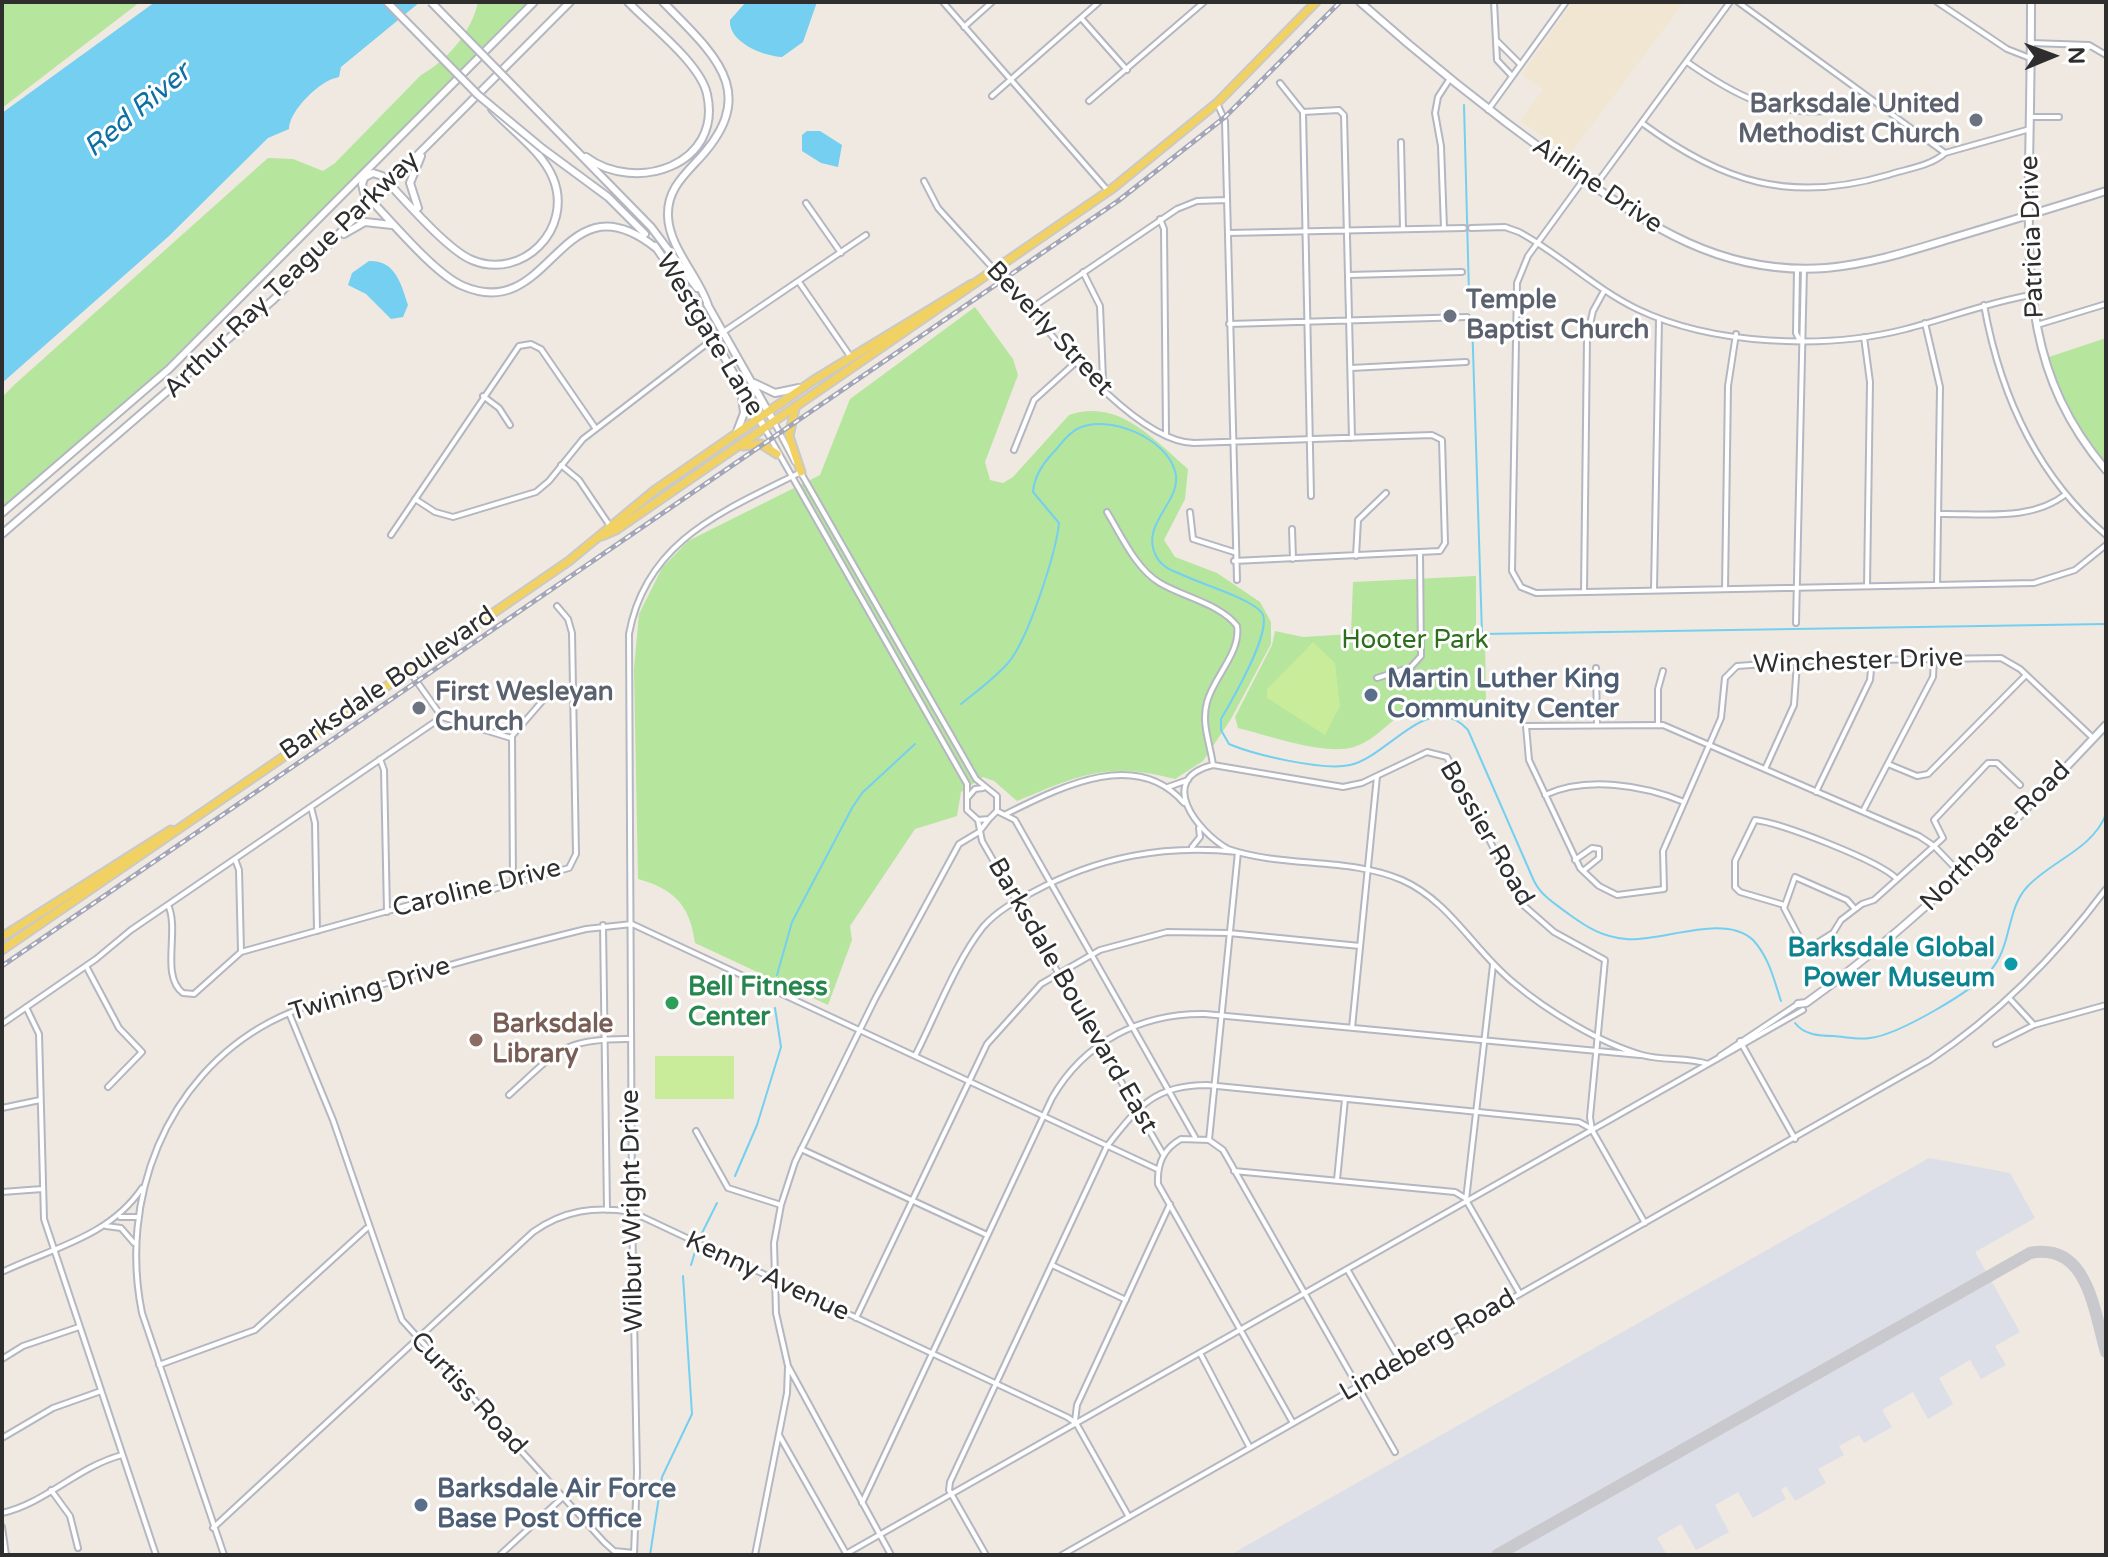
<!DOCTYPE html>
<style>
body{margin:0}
#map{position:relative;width:2108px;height:1557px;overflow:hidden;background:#efe9e1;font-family:"Varela Round",sans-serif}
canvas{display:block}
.frame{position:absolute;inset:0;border:4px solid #2e2e2e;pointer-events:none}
.north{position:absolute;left:2012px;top:16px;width:80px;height:80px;-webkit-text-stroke:6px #fff;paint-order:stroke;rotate:89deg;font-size:22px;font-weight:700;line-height:32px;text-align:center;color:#2e2e2e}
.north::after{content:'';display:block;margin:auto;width:28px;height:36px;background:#2e2e2e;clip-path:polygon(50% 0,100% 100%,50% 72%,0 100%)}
</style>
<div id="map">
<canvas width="2108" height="1557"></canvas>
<div class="frame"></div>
<div class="north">N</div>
</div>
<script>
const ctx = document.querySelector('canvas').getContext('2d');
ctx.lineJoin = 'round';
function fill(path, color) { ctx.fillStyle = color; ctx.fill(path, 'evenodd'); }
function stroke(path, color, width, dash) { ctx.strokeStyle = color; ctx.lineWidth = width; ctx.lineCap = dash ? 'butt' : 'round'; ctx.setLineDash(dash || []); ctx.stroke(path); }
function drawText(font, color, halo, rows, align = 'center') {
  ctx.font = font + ' "Varela Round",sans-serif'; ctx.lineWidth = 6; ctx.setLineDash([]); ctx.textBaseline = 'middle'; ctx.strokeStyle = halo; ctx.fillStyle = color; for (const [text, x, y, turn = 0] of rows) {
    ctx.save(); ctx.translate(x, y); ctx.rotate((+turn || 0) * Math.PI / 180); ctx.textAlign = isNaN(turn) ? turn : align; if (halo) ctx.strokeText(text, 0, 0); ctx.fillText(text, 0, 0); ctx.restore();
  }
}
fill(new Path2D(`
 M1573,2H1684L1570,154L1520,121L1543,90L1522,74Z`), '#f0e6d1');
fill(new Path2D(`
 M1929,1158L2010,1173L2035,1218L1975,1252L2020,1332L1995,1346L2006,1365L1981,1379L1970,1360L1939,1378L1953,1404L1928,1419L1913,1392L1882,1410L1892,1427L1864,1443L1859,1435L1839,1446L1844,1455L1818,1469L1826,1483L1795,1501L1786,1486L1781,1490L1786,1499L1753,1518L1738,1492L1715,1505L1729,1532L1696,1550L1681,1524L1657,1538L1667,1555H1230Z`), '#dcdee8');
fill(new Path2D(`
 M2,2H140L2,108Z
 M478,2H529L154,377L2,509V397L14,385L268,158L293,159L323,171L335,163L421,75C448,60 472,31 478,2Z
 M975,307L1013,359L1018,375L985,462L990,480L1003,483L1013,477L1069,415C1119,398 1154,440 1188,469L1185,499L1164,540L1175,557L1217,573L1260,602L1271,622V644L1231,719L1203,761L1175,779C1108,761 1079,775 1017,801L994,781L983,777L961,792L957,816L915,829L850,926L852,940L828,1005L695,943C690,905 674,889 638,879L634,669L639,614L662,568L688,541L820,475L850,399Z
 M2106,338V470L2085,443L2043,359Z
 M1476,576V628L1485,635L1486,712C1469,713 1457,698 1439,700C1395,705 1387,736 1354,747C1325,756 1267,735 1238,728L1235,717L1272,645L1275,631L1303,637L1351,634L1353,582Z`), '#b6e59e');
fill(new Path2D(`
 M1313,642L1335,663L1340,706L1325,735L1267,698V689Z
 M655,1056H734V1099H655Z`), '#c9ec9a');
fill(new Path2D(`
 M155,2H420L341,67L339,77C320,80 289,111 289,129L268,138L169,236L2,383V113Z
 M746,2H817L803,42L782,57C763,56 728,42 730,20Z
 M807,131H820L842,145L838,167L821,163L802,151V135Z
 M369,261C395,260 401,283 408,305L403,317L391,319L366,294L348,285L352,273Z`), '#75cff0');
stroke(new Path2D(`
 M1464,105L1469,294
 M1472,319L1482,634L2106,624
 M961,704C977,691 995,678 1008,663C1028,640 1056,553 1059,523L1033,492C1034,477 1041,466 1051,455C1059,447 1067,434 1077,429C1108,413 1166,438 1175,471C1184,501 1139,523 1156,556C1162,568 1174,571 1185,576C1202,584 1252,599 1262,613C1273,630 1231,702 1221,719V730L1229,744C1255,755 1323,771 1350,765C1388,757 1430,688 1468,730L1534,881C1542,897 1557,905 1570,915C1588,928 1603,937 1626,939C1659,943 1724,912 1753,940C1769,957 1774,980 1781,1001
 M777,975L792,922L852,808L862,793L915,744
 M1795,1023C1804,1035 1820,1036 1834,1036C1846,1037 1859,1040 1870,1038C1898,1035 1973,991 1991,970C2012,946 2006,910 2027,887C2052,860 2092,850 2106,814
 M735,1176L757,1125L781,1047L775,1008
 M702,1233L717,1203
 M691,1265L695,1252
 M650,1555L662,1477L692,1414L683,1276`), '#75cff0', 2);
stroke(new Path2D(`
 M1497,1555L2030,1253C2088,1241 2094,1312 2106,1352`), '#c9c8cc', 12);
const street = new Path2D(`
 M943,2L1109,192
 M1494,2L1497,60L1512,76
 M1738,2L1945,153L2030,129
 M1937,2L2007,49L2030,58
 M1081,18L1127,70
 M964,27L992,2
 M1497,41L1520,64
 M2031,43L2089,45L2106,55
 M1687,62C1733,94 1775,118 1833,110C1845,108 1859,106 1867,96
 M1280,83L1303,112L1311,496
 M992,96L1099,2
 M1089,101L1204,2
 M1217,103L1225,121L1237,580
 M1488,110L1566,2
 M1303,112L1339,110L1344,115L1352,438
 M2030,117H2059
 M1642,123C1722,182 1790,204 1888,175C1906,169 1931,166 1945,153
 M1401,142L1403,229
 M1584,179L1528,256L1517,283L1512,571L1521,587L1536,593L2034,583L2075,570L2106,545
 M924,181L938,208C962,235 986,260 1009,286C1047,329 1134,442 1194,443L1432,435L1442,440L1445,543L1440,551L1234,561
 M1595,186L1730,2
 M806,203L841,253
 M1160,219L1164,229L1166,435
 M1444,228L1441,146L1435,113L1438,97L1449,80
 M1471,228L1505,227L1519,232C1560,254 1594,288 1637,309C1712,345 1825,350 1906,329C1948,318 1987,303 2030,295
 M1228,233L1464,228
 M1797,268L1796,333L1800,341
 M1083,272L1100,306L1103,380L1100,389
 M1349,275L1462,272
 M799,282L850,356
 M1984,305C2000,394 2036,475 2106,535
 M1030,309L1177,209L1197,201L1227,200
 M1925,323L1940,387L1937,585
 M1229,324L1467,317
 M2037,325L2106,304
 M1864,337L1870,382L1867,586
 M1351,368L1466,362
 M483,396L499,408L510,425
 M774,422L795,462
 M765,429L967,784V810L978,820L989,819L997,811V796L976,779L801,473
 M1014,450L1034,400L1075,363
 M561,465L579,480L610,526
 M415,499L435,512L453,517L536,492L549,481L583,439L713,339L866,235
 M1107,512C1121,535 1136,569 1160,583C1183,597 1221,604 1237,626C1241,653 1214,676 1207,702C1201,724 1210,743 1213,765
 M1190,512L1193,539L1234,552
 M1938,514C1981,513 2031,522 2066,494
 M1292,529L1293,559
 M391,535L519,346L531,344L541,349L596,429
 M1356,556L1358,520L1386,493
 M1725,589L1728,386L1736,334
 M1654,590L1659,319
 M1584,592L1587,338L1593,311L1604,291
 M1796,623L1804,268
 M1596,668L1597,724
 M410,672L442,717L511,738
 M1377,678L1411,667L1421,656L1420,554
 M1658,724V689L1663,671
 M380,759L384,770L387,912
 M1888,764L1917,776L1928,774L2025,676
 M1765,769L1794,705L1797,663
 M1168,787L1188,780
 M1816,792L1870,680L1872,659
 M1545,795C1586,776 1643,785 1684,802
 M968,797L975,789L983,788
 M311,807L315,823L317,931
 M997,811L1015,820L1195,1137
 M1863,811L1933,677L1934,659
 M1006,814C1059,788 1136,747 1184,803
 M978,820L982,841L1163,1154
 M1192,847L1200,837L1199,828
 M235,859L239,870L241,951
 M1575,860L1592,848L1599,849V858L1583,871
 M1961,874L1934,846L1919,836L1663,725L1526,726L1529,760L1580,868L1599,886L1617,895L1664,889L1663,851L1721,718L1725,678L1737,666L1807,661L2001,658L2020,669L2093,738
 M513,884L512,736L545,698L573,692
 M168,905C180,930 160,976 183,993L194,994L241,952L420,902L465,897L569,868L576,854L572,633L568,619L557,606
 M1784,905L1740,892L1735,887V861L1755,820C1781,823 1880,861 1897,879
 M1855,909L1847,900L1795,877L1784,908L1806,950L1833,933L1841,920L1862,904L1874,900L1943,838L1934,820L1988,763H1997L2020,785
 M603,925L607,1210
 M1493,965L1466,1200L1520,1294
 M86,966L119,1028L142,1052L108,1087
 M2010,999L2034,1025
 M26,1007L39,1034L44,1219L156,1555
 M289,1013L333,1120L402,1320L604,1542L614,1551L634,1553
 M2,1024L96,959L131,930L442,717
 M1352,1028L1377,776
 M1740,1041L1795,1139
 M1996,1044L2034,1025L2106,1005
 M915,1056C935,1017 956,961 983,927C997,911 1014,902 1033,892C1098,857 1164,844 1238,852L1209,1140
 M1720,1056L1798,1004
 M509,1095C558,1051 562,1038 631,1039
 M2,1108L40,1100
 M696,1131L728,1188L781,1205
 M801,1149L987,1235
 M1234,1171L1455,1192L1465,1198
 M1337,1180L1345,1099
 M2,1192L42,1189
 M120,1217H138
 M1645,1223L1592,1130L1590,1117L1605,960L1554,932L1522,904L1447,757L1427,752L1362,783L1343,787L1213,765C1155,779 1198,832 1228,849C1283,868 1349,857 1402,880C1450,901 1475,952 1514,983C1547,1011 1600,1043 1642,1055C1663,1061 1687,1057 1708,1064
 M106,1226L121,1228L134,1243
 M1052,1265L1126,1300
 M1347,1269L1401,1362
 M2,1272C52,1248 109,1237 142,1188
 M856,1318L987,1044L1041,984L1100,950L1167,932L1229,933L1360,946
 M1200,1353L1250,1448
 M2,1359L23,1346L79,1327
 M159,1365L255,1330L367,1228
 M1075,1421L1077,1405L1170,1204
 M1293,1423L1158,1184C1157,1164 1163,1149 1181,1139L1209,1140L1223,1150L1395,1452
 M779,1435L847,1555
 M2,1438L53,1408L101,1391
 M51,1490L70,1516L78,1548
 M862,1503L1052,1098C1084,1042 1141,1013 1205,1014L1640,1055
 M2,1513C46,1503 77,1467 122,1455
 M2,1527L6,1555
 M213,1528L533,1232C564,1210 595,1206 632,1212L1067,1417L1076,1423L1129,1517
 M224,1555L142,1313C119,1200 165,1078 270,1022C308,1002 350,993 391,982C456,963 521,945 586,929L632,924L1157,1169
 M500,1555L563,1497
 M634,1555L637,1472L632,1212L629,634C646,540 724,511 801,472
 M755,1555L787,1393L788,1368
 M844,1555L1803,1010
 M891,1555L788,1366L776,1313L774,1243L781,1205L795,1162L875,999L959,844L979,832L989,819
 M986,1555L949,1490L950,1482L1107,1146C1138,1107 1154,1085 1207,1085L1579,1122L1590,1128
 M1062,1555L1930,1060C2000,1013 2056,956 2106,889`);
const secondary = new Path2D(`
 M663,2C717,57 762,94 695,163C680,179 667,193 668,216C669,248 698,275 708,305
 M1360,2C1424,59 1489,111 1558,161C1643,221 1715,276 1826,268C1871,264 1913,250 1956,237C2006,222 2056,207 2106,191
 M2031,2C2031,57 2030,112 2029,166C2028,283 2026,376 2106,470
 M564,138L651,227L697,288
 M543,149L608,197L645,234
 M586,157C636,194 723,165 707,94C700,63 650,25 628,2
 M365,176L362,184L364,193C388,217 434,274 463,286C553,325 560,172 656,248
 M363,178L373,173L382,176C402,197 447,250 472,260C522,281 574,229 553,178C542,151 511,130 492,109
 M418,208L410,183L421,156
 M344,234L365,222L392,225
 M655,246L692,300L765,429
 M707,304L774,422
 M754,383L775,393L799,388
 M736,434L744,413L742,396
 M2,513L169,369L534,2
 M2,534L273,300L570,2
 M1798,1004L1806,1003C1922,920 2009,828 2106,725`);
const primary = new Path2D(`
 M795,409L789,436L801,472
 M743,446L761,444L777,454
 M602,536L616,530L1113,188L1217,103L1316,2
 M2,937L171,830
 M2,950L569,561L655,490L814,380L972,284`);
stroke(street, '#b4b7c1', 8);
stroke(secondary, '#b4b7c1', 10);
stroke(primary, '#c9c9c9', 11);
stroke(street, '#fff', 4);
stroke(secondary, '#fff', 6);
stroke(primary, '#f2d163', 7);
const rail = new Path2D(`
 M2,966L1118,201L1225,117L1340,2`);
stroke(rail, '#a3a6b8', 5);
stroke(rail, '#fff', 2, [6]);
const secondaryBridge = new Path2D(`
 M387,2L478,95L543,149
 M431,2L564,138`);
stroke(secondaryBridge, '#b4b7c1', 10, []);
stroke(secondaryBridge, '#fff', 6);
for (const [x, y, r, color] of [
 [1976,120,8,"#6b7280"],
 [1450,316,8,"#6b7280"],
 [1371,695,8,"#5c6f8a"],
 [419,708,8,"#6b7280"],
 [2011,964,8,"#0f9aa8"],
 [672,1003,8,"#2e9e5b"],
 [476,1040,8,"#8d6e63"],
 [421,1505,8,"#5c6f8a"]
]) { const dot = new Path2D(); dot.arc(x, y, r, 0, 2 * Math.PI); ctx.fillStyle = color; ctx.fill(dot); stroke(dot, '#fff', 3); }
drawText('bold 26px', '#5b616d', '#fff', [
 ["Barksdale United",1960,105,"right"],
 ["Methodist Church",1960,135,"right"],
 ["Temple",1466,301],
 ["Baptist Church",1466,331],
 ["First Wesleyan",435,693],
 ["Church",435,723]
], 'left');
drawText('26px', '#2e2e2e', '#fff', [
 ["Airline Drive",1597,186,34],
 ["Patricia Drive",2033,237,-92],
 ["Arthur Ray Teague Parkway",292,275,-44],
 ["Beverly Street",1049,329,47],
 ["Westgate Lane",709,335,59],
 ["Winchester Drive",1858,662,-2],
 ["Barksdale Boulevard",388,684,-34],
 ["Bossier Road",1486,834,60],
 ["Northgate Road",1996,837,-45],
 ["Caroline Drive",477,889,-14],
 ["Twining Drive",370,990,-17],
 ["Barksdale Boulevard East",1072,996,60],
 ["Wilbur Wright Drive",633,1211,-91],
 ["Kenny Avenue",767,1277,25],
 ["Lindeberg Road",1428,1346,-30],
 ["Curtiss Road",468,1394,47]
]);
drawText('26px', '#2c6e1b', '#fff', [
 ["Hooter Park",1415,641]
]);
drawText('bold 26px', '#4e5e75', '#fff', [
 ["Martin Luther King",1387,680],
 ["Community Center",1387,710],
 ["Barksdale Air Force",437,1490],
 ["Base Post Office",437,1520]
], 'left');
drawText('bold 26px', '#0d838f', '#fff', [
 ["Barksdale Global",1995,949],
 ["Power Museum",1995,979]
], 'right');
drawText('bold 26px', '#27864d', '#fff', [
 ["Bell Fitness",688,988],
 ["Center",688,1018]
], 'left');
drawText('bold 26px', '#785e54', '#fff', [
 ["Barksdale",492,1025],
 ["Library",492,1055]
], 'left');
drawText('italic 28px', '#0d6fa3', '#fff', [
 ["Red River",138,111,-40]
]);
</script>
